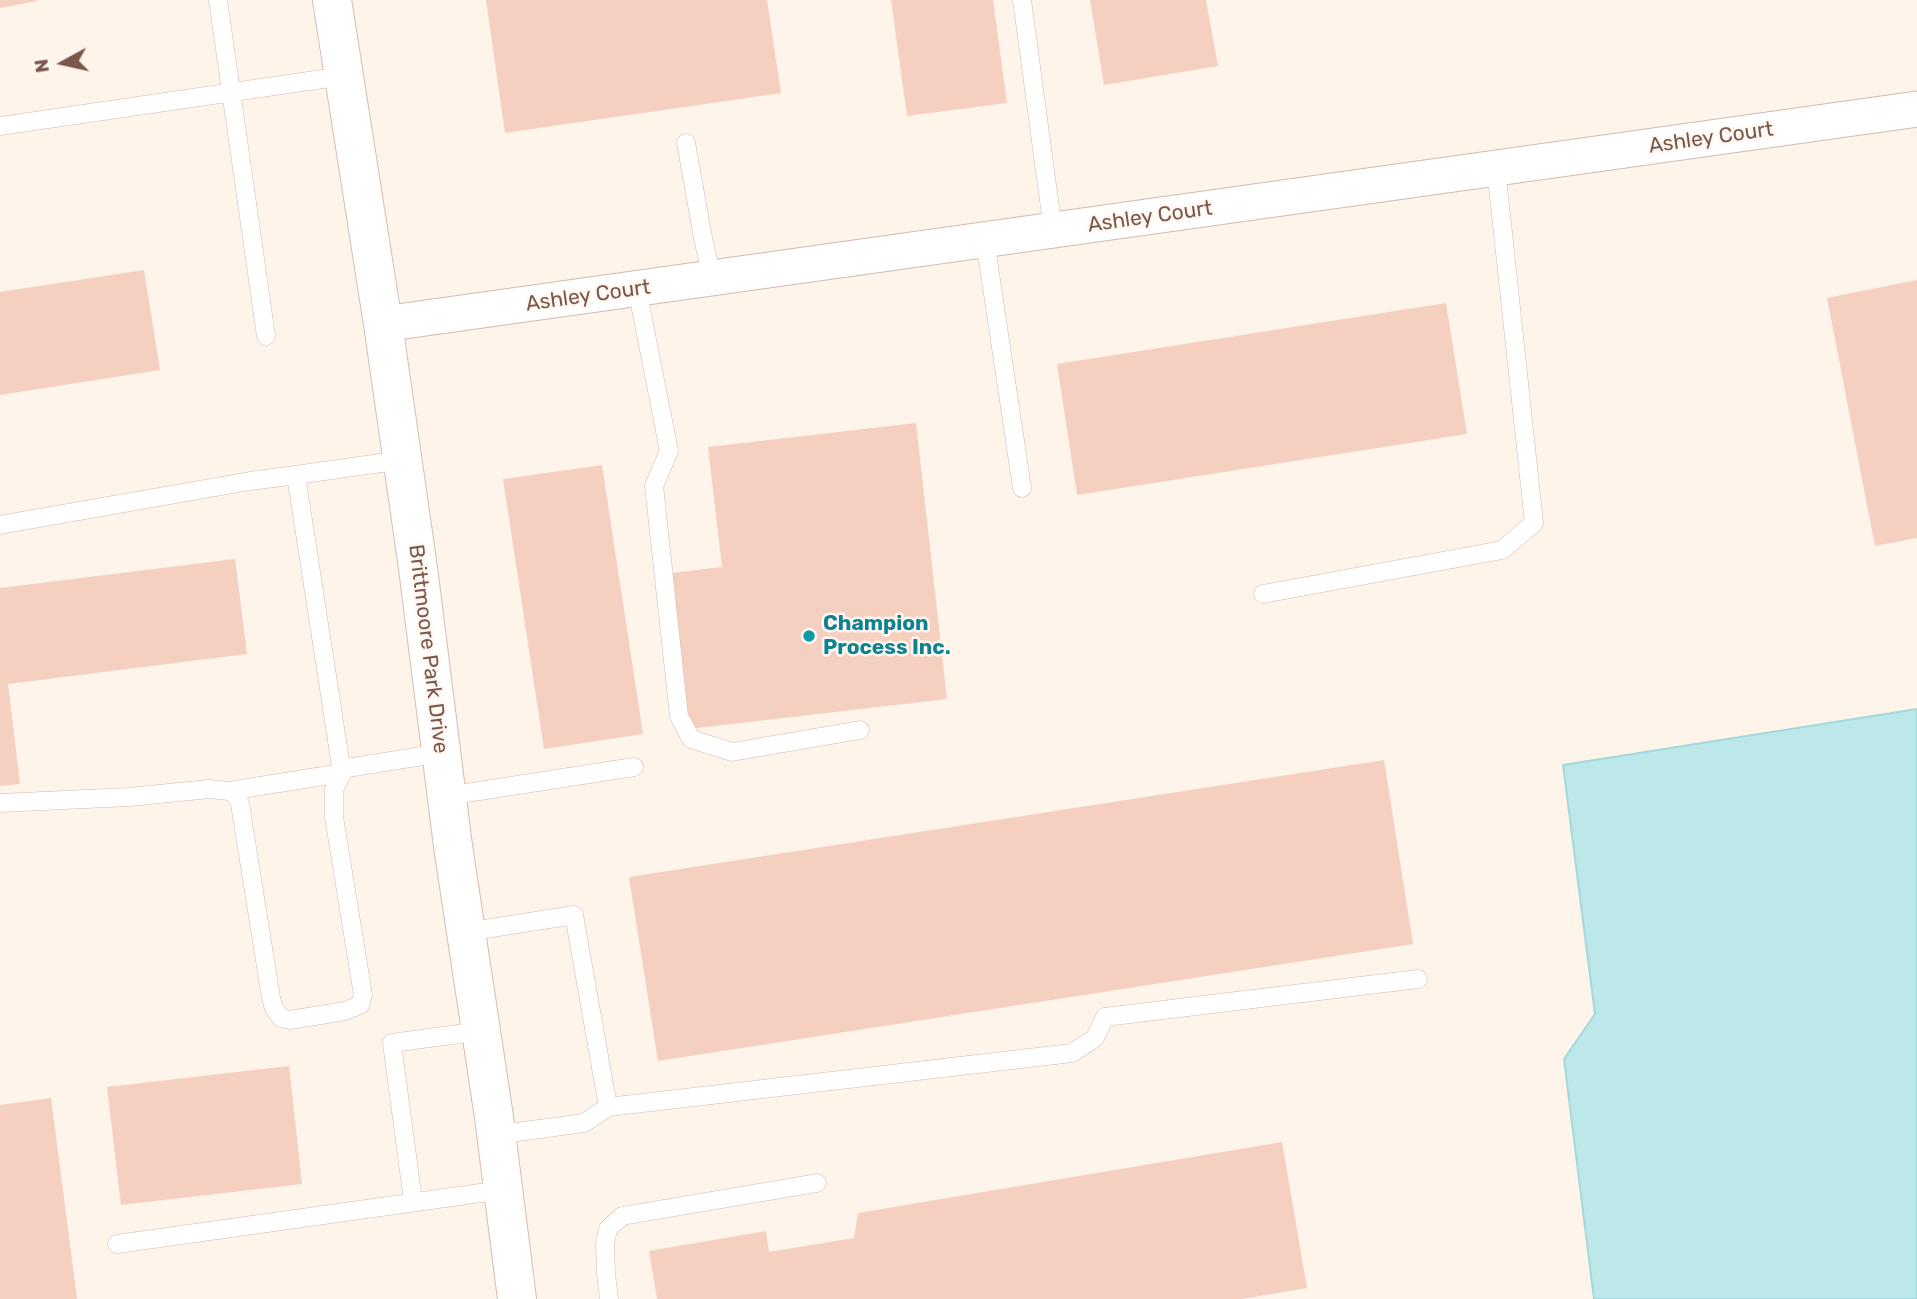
<!DOCTYPE html>
<html>
<head>
<meta charset="utf-8">
<style>
	body { margin:0 }
	#map { position:relative; width:1917px; height:1299px; overflow:hidden; background:#fef4ea; font-family:Rubik,sans-serif }
	canvas { display:block }
	.north { position:absolute; left:28px; top:28px; width:70px; height:70px; -webkit-text-stroke:5px #fff8f2; paint-order:stroke; rotate:262deg; font-size:19px; font-weight:700; line-height:28px; text-align:center; color:#7b574b }
	.north::after { content:''; display:block; margin:auto; width:24px; height:32px; background:#7b574b; clip-path:polygon(50% 0,100% 100%,50% 72%,0 100%) }
</style>
</head>
<body>
<div id="map">
<canvas width="1917" height="1299"></canvas>
<div class="north">N</div>
</div>
<script>
const context = document.querySelector('canvas').getContext('2d');
context.lineJoin = 'round';
function fill(path, color) {
  context.fillStyle = color;
  context.fill(path, 'evenodd');
}
function shape(rows) {
  const path = new Path2D();
  for (const r of rows) {
    path.moveTo(r[0], r[1]);
    for (let i = 2; i < r.length; i += 2) path.lineTo(r[i], r[i + 1]);
  }
  return path;
}
function stroke(path, color, width, dash) {
  context.strokeStyle = color;
  context.lineWidth = width;
  context.lineCap = dash ? 'butt' : 'round';
  context.setLineDash(dash || []);
  context.stroke(path);
}
function drawText(font, color, halo, rows, align = 'center') {
  context.font = font + ' Rubik,sans-serif';
  context.lineWidth = 5;
  context.setLineDash([]);
  context.textBaseline = 'middle';
  context.strokeStyle = halo;
  context.fillStyle = color;
  for (const [text, x, y, turn = 0] of rows) {
    context.save();
    context.translate(x, y);
    context.rotate((+turn || 0) * Math.PI / 180);
    context.textAlign = isNaN(turn) ? turn : align;
    if (halo) context.strokeText(text, 0, 0);
    context.fillText(text, 0, 0);
    context.restore();
  }
}
const water = shape([
	[1917,709,1917,1299,1594,1299,1564,1059,1595,1014,1563,765,1917,709]
]);
const building = shape([
	[0,0,37,0,37,1,0,8],
	[486,0,767,0,781,93,505,133],
	[891,0,993,0,1007,103,907,116],
	[1090,0,1206,0,1218,66,1104,85],
	[144,270,160,370,0,395,0,292],
	[1917,280,1917,538,1875,546,1827,298],
	[1446,303,1467,434,1077,495,1057,364],
	[916,423,947,699,689,729,671,573,722,567,708,447],
	[602,465,643,734,544,749,503,479],
	[235,559,247,654,8,684,20,784,0,786,0,588],
	[1384,760,1413,944,658,1061,629,877],
	[289,1066,302,1184,121,1205,107,1087],
	[51,1098,77,1299,0,1299,0,1105],
	[1282,1142,1307,1288,1242,1299,657,1299,649,1251,766,1231,769,1252,854,1238,858,1213]
]);
const lane = shape([
	[218,0,266,336],
	[1022,0,1053,230],
	[0,126,343,76],
	[686,143,703,238,712,278],
	[985,240,1022,488],
	[637,289,669,451,654,486,679,716,691,739,732,752,860,730],
	[0,525,250,481,296,475],
	[1263,594,1502,550,1534,523,1496,168],
	[229,791,342,773,296,475,402,460],
	[447,796,634,767],
	[0,803,129,797,209,789,229,791,236,795,240,804,271,998,274,1008,281,1018,290,1020,345,1011,360,1005,363,995,334,817,334,790,342,773,347,768,441,753],
	[466,932,574,915,608,1107,584,1123,495,1135],
	[608,1107,1072,1053,1095,1038,1105,1017,1418,979],
	[413,1201,392,1043,481,1031],
	[117,1244,502,1190],
	[609,1299,606,1274,605,1244,608,1229,622,1216,817,1183]
]);
const street = shape([
	[383,324,1917,109]
]);
const secondary = shape([
	[332,0,383,324,418,568,453,846,494,1117,517,1299]
]);
const markers = [
	[809,636,7,"#0f9aa8"]
];
const streetNames = [
	["Ashley Court",1711,138,-8],
	["Ashley Court",1150,217,-8],
	["Ashley Court",588,296,-8],
	["Brittmoore Park Drive",428,649,83]
];
const cultureNames = [
	["Champion",823,624],
	["Process Inc.",823,648]
];
fill(water, '#bce8e9');
stroke(water, '#a2d9dc', 2);
fill(building, '#f5d0c0');
stroke(lane, '#d2baae', 19);
stroke(street, '#d2baae', 37);
stroke(secondary, '#d7bcad', 40);
stroke(lane, '#fff', 18);
stroke(street, '#fff', 35);
stroke(secondary, '#fff', 38);
for (const [x, y, r, color] of markers) {
  const dot = new Path2D();
  dot.arc(x, y, r, 0, 2 * Math.PI);
  context.fillStyle = color;
  context.fill(dot);
  stroke(dot, '#fff8f2', 2.5);
}
drawText('21px', '#7b574b', '#fff8f2', streetNames);
drawText('bold 21px', '#0d838f', '#fff8f2', cultureNames, 'left');
</script>
</body>
</html>
